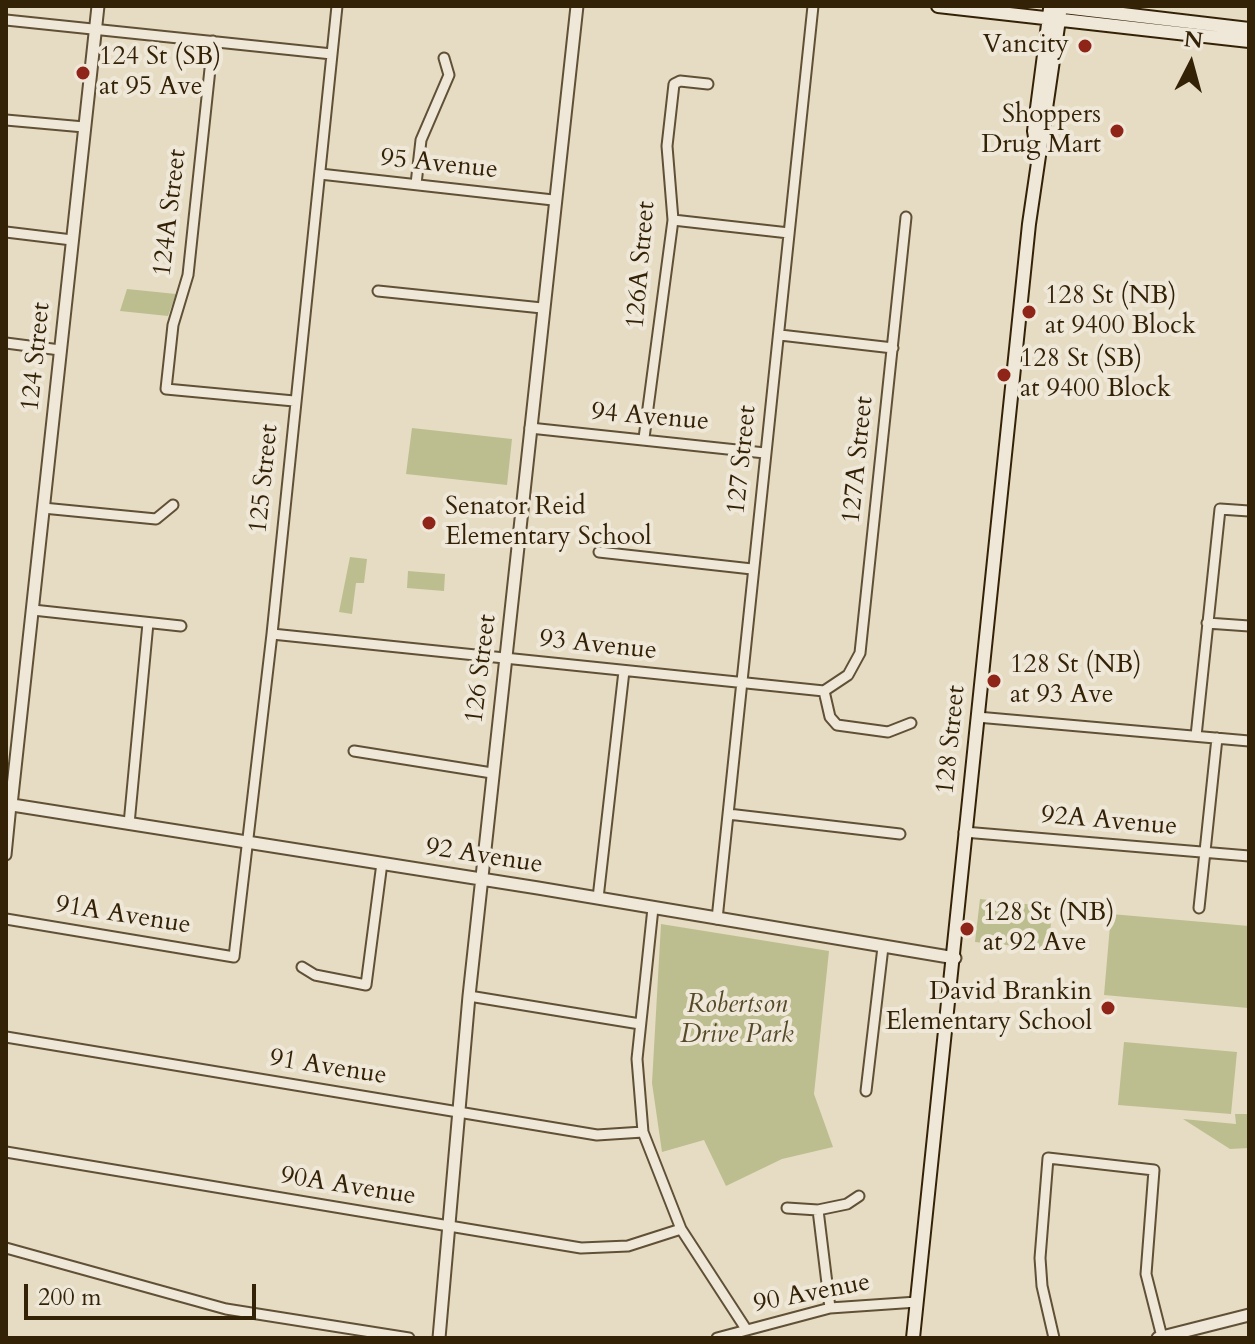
<!DOCTYPE html>
<html>
<head>
<meta charset="utf-8">
<style>
	body { margin:0 }
	#map { position:relative; width:1255px; height:1344px; overflow:hidden; background:#e6dcc3; font-family:Cardo,serif }
	canvas { display:block }
	.frame { position:absolute; inset:0; border:8px solid #342207; pointer-events:none }
	.north { position:absolute; left:1151px; top:24px; width:80px; height:80px; -webkit-text-stroke:6px #efe8d8; paint-order:stroke; rotate:6deg; font-size:22px; font-weight:700; line-height:32px; text-align:center; color:#342207 }
	.north::after { content:''; display:block; margin:auto; width:28px; height:36px; background:#342207; clip-path:polygon(50% 0,100% 100%,50% 72%,0 100%) }
	.scale { position:absolute; left:24px; top:1284px; width:232px; height:36px; box-sizing:border-box; border:4px solid #342207; border-top:0; padding-left:10px; font-size:24px; line-height:28px; white-space:nowrap; color:#342207; -webkit-text-stroke:6px #efe8d8; paint-order:stroke }
</style>
</head>
<body>
<div id="map">
<canvas width="1255" height="1344"></canvas>
<div class="frame"></div>
<div class="north">N</div>
<div class="scale">200 m</div>
</div>
<script>
const context = document.querySelector('canvas').getContext('2d');
context.lineJoin = 'round';
function fill(path, color) {
  context.fillStyle = color;
  context.fill(path, 'evenodd');
}
function shape(rows) {
  const path = new Path2D();
  for (const r of rows) {
    path.moveTo(r[0], r[1]);
    for (let i = 2; i < r.length; i += 2) path.lineTo(r[i], r[i + 1]);
  }
  return path;
}
function stroke(path, color, width, dash) {
  context.strokeStyle = color;
  context.lineWidth = width;
  context.lineCap = dash ? 'butt' : 'round';
  context.setLineDash(dash || []);
  context.stroke(path);
}
function drawText(font, color, halo, rows, align = 'center') {
  context.font = font + ' Cardo,serif';
  context.lineWidth = 8;
  context.setLineDash([]);
  context.textBaseline = 'middle';
  context.strokeStyle = halo;
  context.fillStyle = color;
  for (const [text, x, y, turn = 0] of rows) {
    context.save();
    context.translate(x, y);
    context.rotate((+turn || 0) * Math.PI / 180);
    context.textAlign = isNaN(turn) ? turn : align;
    if (halo) context.strokeText(text, 0, 0);
    context.fillText(text, 0, 0);
    context.restore();
  }
}
const green = shape([
	[127,289,176,294,168,316,120,311],
	[412,428,512,439,507,485,406,474],
	[350,557,367,559,364,583,356,583,352,614,339,612],
	[408,571,445,574,444,591,407,588],
	[980,899,1053,907,1048,949,975,942],
	[1111,914,1249,926,1248,1008,1104,995],
	[661,924,829,951,814,1094,833,1147,782,1159,726,1186,704,1140,662,1152,652,1083],
	[1124,1042,1237,1052,1231,1114,1118,1105],
	[1249,1104,1249,1148,1230,1149,1183,1119,1236,1124,1235,1114,1248,1114]
]);
const minor = shape([
	[6,20,332,54],
	[213,41,188,275,173,325,166,389,294,401],
	[6,120,84,127],
	[320,174,553,200],
	[416,184,421,140,449,75,444,58],
	[673,220,789,233],
	[6,232,72,240],
	[378,291,542,308],
	[780,335,893,348],
	[6,343,60,350],
	[530,428,765,453],
	[644,438,673,220,667,146,674,84,680,81,708,84],
	[43,508,156,519,173,505],
	[599,552,752,569],
	[33,610,181,626],
	[1207,623,1249,626],
	[272,634,824,691],
	[824,691,848,675,860,653,906,217],
	[824,691,830,717,837,725,888,732,911,723],
	[977,717,1249,741],
	[1196,736,1220,509,1249,511],
	[354,751,492,773],
	[728,814,900,834],
	[129,824,148,623],
	[964,832,1249,856],
	[6,855,11,805],
	[598,898,624,671],
	[653,908,637,1059,643,1132,681,1229,746,1329],
	[1199,908,1217,738],
	[6,919,234,957,272,634,337,6],
	[717,919,813,6],
	[302,967,315,975,366,985,382,863],
	[469,996,640,1024],
	[6,1037,597,1135,643,1132],
	[866,1091,883,947],
	[6,1152,581,1248,628,1246,681,1229],
	[787,1208,818,1210,847,1204,859,1196],
	[818,1210,830,1308],
	[6,1248,226,1309,409,1338],
	[717,1338,830,1308,917,1302],
	[1054,1338,1042,1286,1040,1258,1048,1158,1154,1170,1146,1274,1162,1337]
]);
const tertiary = shape([
	[6,804,538,888,955,958],
	[11,805,98,6],
	[439,1338,469,996,577,6],
	[1158,1338,1249,1315]
]);
const secondary = shape([
	[938,6,1249,41],
	[1055,6,1249,29],
	[1037,148,1034,131,1050,9],
	[913,1338,1029,224,1061,6]
]);
const markers = [
	[1085,46,8,"#8f2418"],
	[83,73,8,"#8f2418"],
	[1117,131,8,"#8f2418"],
	[1029,312,8,"#8f2418"],
	[1004,375,8,"#8f2418"],
	[429,523,8,"#8f2418"],
	[994,681,8,"#8f2418"],
	[967,929,8,"#8f2418"],
	[1108,1008,8,"#8f2418"]
];
const poiNames = [
	["Vancity",1069,46,"right"],
	["124 St (SB)",99,58],
	["at 95 Ave",99,88],
	["Shoppers",1101,116,"right"],
	["Drug Mart",1101,146,"right"],
	["128 St (NB)",1045,297],
	["at 9400 Block",1045,327],
	["128 St (SB)",1020,360],
	["at 9400 Block",1020,390],
	["Senator Reid",445,508],
	["Elementary School",445,538],
	["128 St (NB)",1010,666],
	["at 93 Ave",1010,696],
	["128 St (NB)",983,914],
	["at 92 Ave",983,944],
	["David Brankin",1092,993,"right"],
	["Elementary School",1092,1023,"right"]
];
const streetNames = [
	["95 Avenue",439,165,6],
	["124A Street",171,213,-83],
	["126A Street",642,265,-85],
	["124 Street",37,357,-84],
	["94 Avenue",650,418,5],
	["127 Street",743,460,-84],
	["127A Street",859,460,-84],
	["125 Street",265,479,-84],
	["93 Avenue",598,646,6],
	["126 Street",482,669,-83],
	["128 Street",952,740,-84],
	["92A Avenue",1109,822,5],
	["92 Avenue",484,857,9],
	["91A Avenue",123,916,9],
	["91 Avenue",328,1068,9],
	["90A Avenue",348,1187,9],
	["90 Avenue",812,1294,-11]
];
const parkNames = [
	["Robertson",737,1006],
	["Drive Park",737,1036]
];
fill(green, '#bcbe8f');
stroke(minor, '#605036', 13);
stroke(tertiary, '#605036', 15);
stroke(secondary, '#342207', 16);
stroke(minor, '#efe8d8', 9);
stroke(tertiary, '#efe8d8', 11);
stroke(secondary, '#efe8d8', 12);
for (const [x, y, r, color] of markers) {
  const dot = new Path2D();
  dot.arc(x, y, r, 0, 2 * Math.PI);
  context.fillStyle = color;
  context.fill(dot);
  stroke(dot, '#efe8d8', 3);
}
drawText('26px', '#342207', '#efe8d8', poiNames, 'left');
drawText('26px', '#342207', '#efe8d8', streetNames);
drawText('italic 26px', '#564929', '#efe8d8', parkNames);
</script>
</body>
</html>
